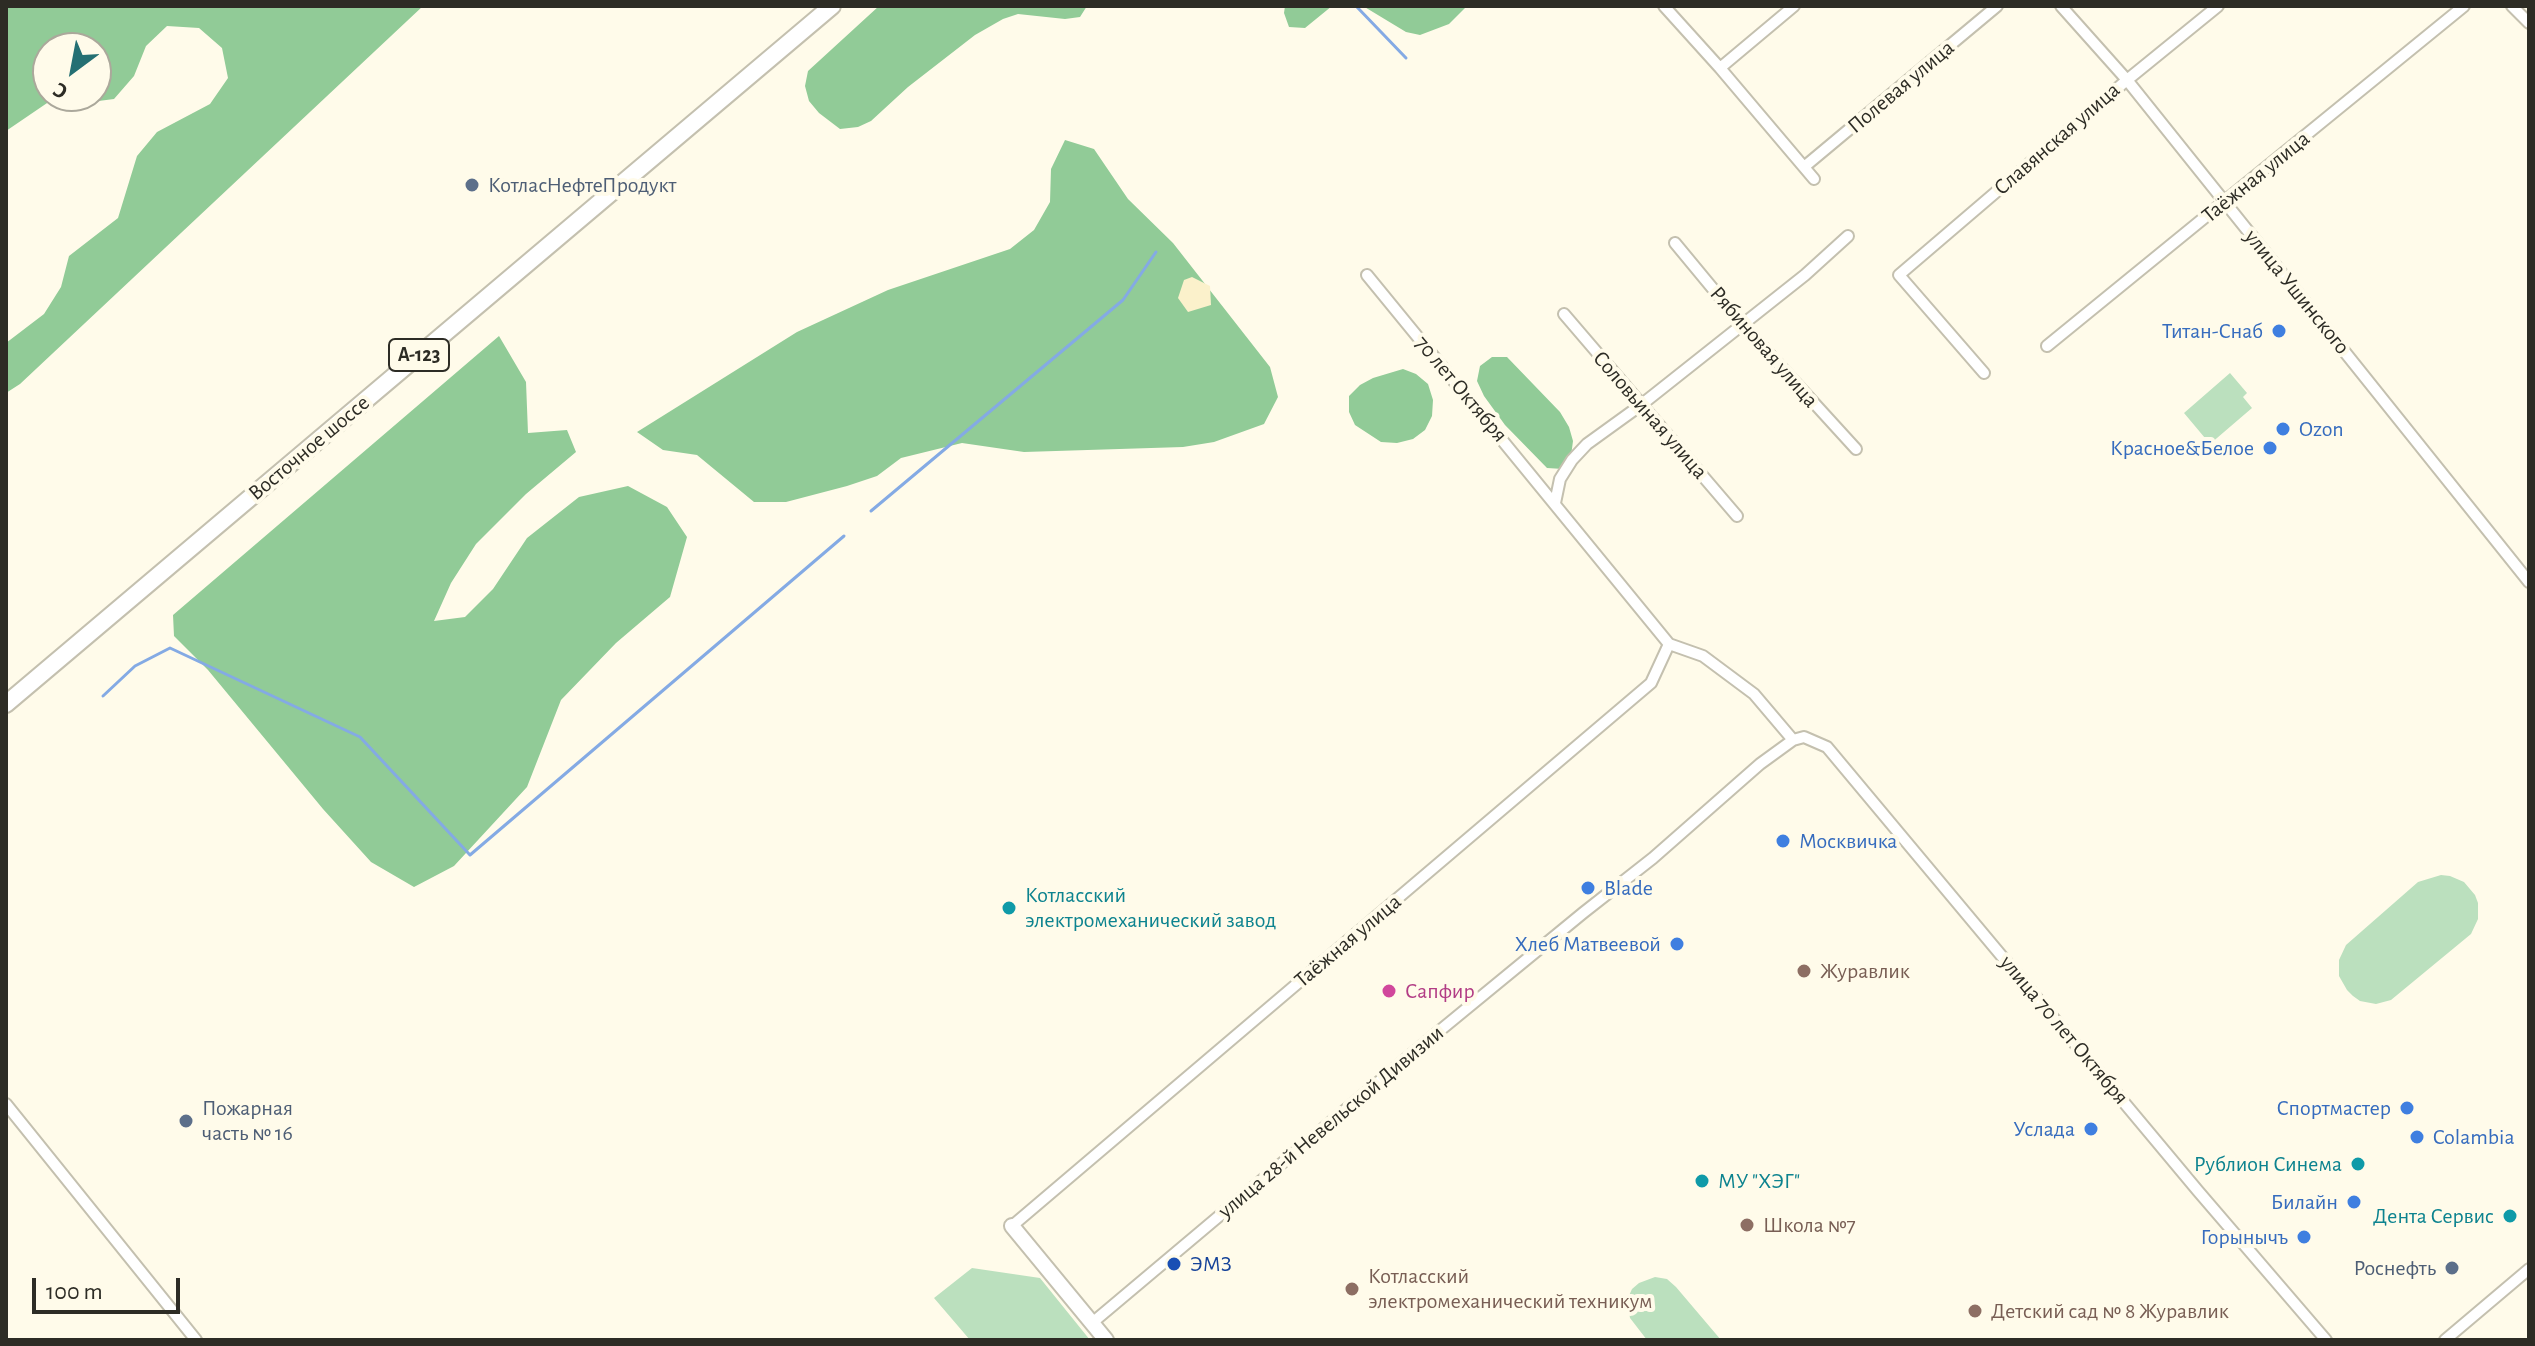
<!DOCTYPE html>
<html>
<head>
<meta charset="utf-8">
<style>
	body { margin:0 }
	#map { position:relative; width:2535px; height:1346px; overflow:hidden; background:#fffbea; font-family:"Alegreya Sans",sans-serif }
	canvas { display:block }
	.frame { position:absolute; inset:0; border:8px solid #2d2c25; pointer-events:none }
	.north { position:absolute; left:32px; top:32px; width:80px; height:80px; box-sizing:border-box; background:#fffbea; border:2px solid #aba89b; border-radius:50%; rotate:212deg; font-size:22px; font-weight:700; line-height:32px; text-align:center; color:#2d2c25 }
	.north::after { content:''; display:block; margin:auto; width:28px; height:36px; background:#257073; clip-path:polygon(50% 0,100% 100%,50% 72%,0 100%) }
	.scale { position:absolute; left:32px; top:1278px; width:148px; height:36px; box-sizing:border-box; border:4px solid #2d2c25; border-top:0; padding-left:10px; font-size:24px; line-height:28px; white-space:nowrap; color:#2d2c25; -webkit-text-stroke:6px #fffbea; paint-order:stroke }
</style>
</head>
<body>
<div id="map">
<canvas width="2535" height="1346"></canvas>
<div class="frame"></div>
<div class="north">С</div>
<div class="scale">100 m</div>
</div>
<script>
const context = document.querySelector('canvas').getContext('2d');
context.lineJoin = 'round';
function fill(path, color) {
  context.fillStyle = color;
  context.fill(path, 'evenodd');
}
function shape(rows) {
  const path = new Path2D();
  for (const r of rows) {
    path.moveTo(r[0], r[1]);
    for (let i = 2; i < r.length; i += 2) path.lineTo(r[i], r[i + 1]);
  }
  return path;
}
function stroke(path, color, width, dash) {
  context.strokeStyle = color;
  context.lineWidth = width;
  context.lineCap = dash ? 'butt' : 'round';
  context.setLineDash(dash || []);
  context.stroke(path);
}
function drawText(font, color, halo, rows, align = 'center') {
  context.font = font + ' "Alegreya Sans",sans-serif';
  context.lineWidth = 8;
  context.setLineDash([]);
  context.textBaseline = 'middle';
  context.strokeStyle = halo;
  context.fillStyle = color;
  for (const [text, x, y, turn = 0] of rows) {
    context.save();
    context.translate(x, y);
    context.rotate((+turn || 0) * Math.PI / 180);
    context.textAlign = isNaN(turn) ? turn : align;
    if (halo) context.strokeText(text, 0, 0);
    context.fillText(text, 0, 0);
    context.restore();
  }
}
const green = shape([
	[2230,373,2247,393,2243,397,2252,408,2210,444,2184,413],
	[2441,875,2450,876,2464,882,2475,895,2478,903,2478,919,2471,934,2391,1000,2376,1004,2360,1001,2353,996,2347,990,2339,976,2339,960,2346,945,2418,882],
	[972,1268,1040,1278,1090,1340,970,1340,934,1298],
	[1655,1277,1667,1279,1676,1287,1721,1340,1647,1340,1630,1318,1627,1300,1632,1289,1639,1283]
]);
const forest = shape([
	[6,6,423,6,20,384,6,393,6,343,44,314,61,287,69,256,118,218,137,156,157,132,210,104,228,78,222,48,199,28,167,26,146,46,134,76,114,99,83,103,53,99,6,131],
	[96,48,96,96,48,96,48,48],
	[879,6,1087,6,1080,17,1065,19,1018,14,1003,19,975,35,908,87,871,121,858,127,840,129,819,113,809,101,805,86,808,71],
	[1285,6,1332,6,1305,28,1289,27,1284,13],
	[1363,6,1467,6,1449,24,1420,35,1406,32],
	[1065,140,1094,149,1128,199,1173,243,1270,367,1278,397,1264,424,1214,442,1183,447,1024,452,962,443,901,458,877,476,847,486,786,502,754,502,697,455,663,450,637,432,797,332,888,290,1010,249,1034,230,1050,202,1051,169],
	[499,336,526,382,528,433,567,430,576,452,526,494,476,544,451,583,434,621,465,617,493,589,527,538,579,497,628,486,667,507,687,537,670,597,616,643,561,700,527,787,454,866,414,887,371,862,323,809,208,670,174,636,173,615],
	[1492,357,1507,357,1560,412,1569,427,1573,441,1571,456,1563,469,1547,468,1505,425,1484,396,1477,381,1480,366],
	[1403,369,1416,374,1428,384,1433,400,1432,416,1425,430,1413,439,1397,443,1381,442,1355,425,1349,412,1349,396,1360,385,1373,378]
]);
const sand = shape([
	[1192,277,1210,286,1211,305,1188,312,1178,298,1184,280]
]);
const stream = shape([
	[1356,6,1406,58],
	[871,511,1123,300,1156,252],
	[103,696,135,666,170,648,360,737,470,855,844,536]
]);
const street = shape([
	[1664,6,1720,68,1814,179],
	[2061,6,2127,80,2529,582],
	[2512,6,2529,23],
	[1720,68,1794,6],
	[1804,167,1997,6],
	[1675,243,1742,324,1856,449],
	[1367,275,1669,644,1703,656,1754,694,1793,740],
	[1564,314,1737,516],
	[2047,346,2464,6],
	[1984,373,1899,275,2127,80,2218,6],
	[1555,503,1560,479,1572,460,1587,444,1641,405,1805,275,1848,236],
	[6,1104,196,1340],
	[1012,1226,1651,683,1669,644],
	[1092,1323,1432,1037,1583,913,1653,858,1760,764,1793,740,1804,737,1827,747,2198,1191,2326,1340],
	[2445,1340,2529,1269]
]);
const secondary = shape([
	[1012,1226,1106,1340]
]);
const primary = shape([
	[6,704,832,6]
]);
const markers = [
	[472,185,8,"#5c6f8a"],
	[2279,331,8,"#3f7fe0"],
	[2283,429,8,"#3f7fe0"],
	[2270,448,8,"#3f7fe0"],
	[1783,841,8,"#3f7fe0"],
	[1588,888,8,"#3f7fe0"],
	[1009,908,8,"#0f9aa8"],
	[1677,944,8,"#3f7fe0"],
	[1804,971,8,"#8d6e63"],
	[1389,991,8,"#d1479c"],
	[2407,1108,8,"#3f7fe0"],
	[186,1121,8,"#5c6f8a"],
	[2091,1129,8,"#3f7fe0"],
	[2417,1137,8,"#3f7fe0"],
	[2358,1164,8,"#0f9aa8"],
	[1702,1181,8,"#0f9aa8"],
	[2354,1202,8,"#3f7fe0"],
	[2510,1216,8,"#0f9aa8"],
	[1747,1225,8,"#8d6e63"],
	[2304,1237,8,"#3f7fe0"],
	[1174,1264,8,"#1a4fb4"],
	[2452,1268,8,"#5c6f8a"],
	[1352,1289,8,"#8d6e63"],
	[1975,1311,8,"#8d6e63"]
];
const shields = [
	[419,355,60]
];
const shieldNames = [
	["А-123",419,355]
];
const streetNames = [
	["Полевая улица",1901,87,-40],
	["Славянская улица",2057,139,-41],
	["Таёжная улица",2256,177,-39],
	["улица Ушинского",2297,292,51],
	["Рябиновая улица",1764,347,49],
	["70 лет Октября",1461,389,50],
	["Соловьиная улица",1650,415,49],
	["Восточное шоссе",309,448,-40],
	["Таёжная улица",1348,941,-40],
	["улица 70 лет Октября",2064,1030,50],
	["улица 28-й Невельской Дивизии",1331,1122,-40]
];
const serviceNames = [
	["КотласНефтеПродукт",488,185],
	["Пожарная",202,1108],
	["часть № 16",202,1133],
	["Роснефть",2436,1268,"right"]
];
const shopNames = [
	["Титан-Снаб",2263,331],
	["Ozon",2299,429,"left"],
	["Красное&Белое",2254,448],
	["Москвичка",1799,841,"left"],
	["Blade",1604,888,"left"],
	["Хлеб Матвеевой",1661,944],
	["Спортмастер",2391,1108],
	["Услада",2075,1129],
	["Colambia",2433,1137,"left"],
	["Билайн",2338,1202],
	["Горынычъ",2288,1237]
];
const cultureNames = [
	["Котласский",1025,895],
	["электромеханический завод",1025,920],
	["Рублион Синема",2342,1164,"right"],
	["МУ \"ХЭГ\"",1718,1181],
	["Дента Сервис",2494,1216,"right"]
];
const educationNames = [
	["Журавлик",1820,971],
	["Школа №7",1763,1225],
	["Котласский",1368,1276],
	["электромеханический техникум",1368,1301],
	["Детский сад № 8 Журавлик",1991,1311]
];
const hotelNames = [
	["Сапфир",1405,991]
];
const transitNames = [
	["ЭМЗ",1190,1264]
];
fill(green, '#bbe0be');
fill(forest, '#91cb97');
fill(sand, '#fbf1cb');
stroke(stream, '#84aae4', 3);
stroke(street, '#c4c0af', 14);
stroke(secondary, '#c4c0af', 18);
stroke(primary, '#c4c0af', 20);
stroke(street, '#fff', 10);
stroke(secondary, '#fff', 14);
stroke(primary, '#fff', 16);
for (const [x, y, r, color] of markers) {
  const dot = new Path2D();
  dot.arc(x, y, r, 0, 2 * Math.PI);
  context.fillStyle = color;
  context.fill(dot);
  stroke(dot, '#fffbea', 3);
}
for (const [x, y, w] of shields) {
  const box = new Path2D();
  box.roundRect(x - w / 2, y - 16, w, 32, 6);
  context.fillStyle = '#fffbea';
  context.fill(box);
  stroke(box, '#2d2c25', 2);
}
drawText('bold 20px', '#2d2c25', null, shieldNames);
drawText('22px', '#2d2c25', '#fffbea', streetNames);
drawText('22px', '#4e5e75', '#fffbea', serviceNames, 'left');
drawText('22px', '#366cbe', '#fffbea', shopNames, 'right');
drawText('22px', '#0d838f', '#fffbea', cultureNames, 'left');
drawText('22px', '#785e54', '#fffbea', educationNames, 'left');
drawText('22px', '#b23c85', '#fffbea', hotelNames, 'left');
drawText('22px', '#164399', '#fffbea', transitNames, 'left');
</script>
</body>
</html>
